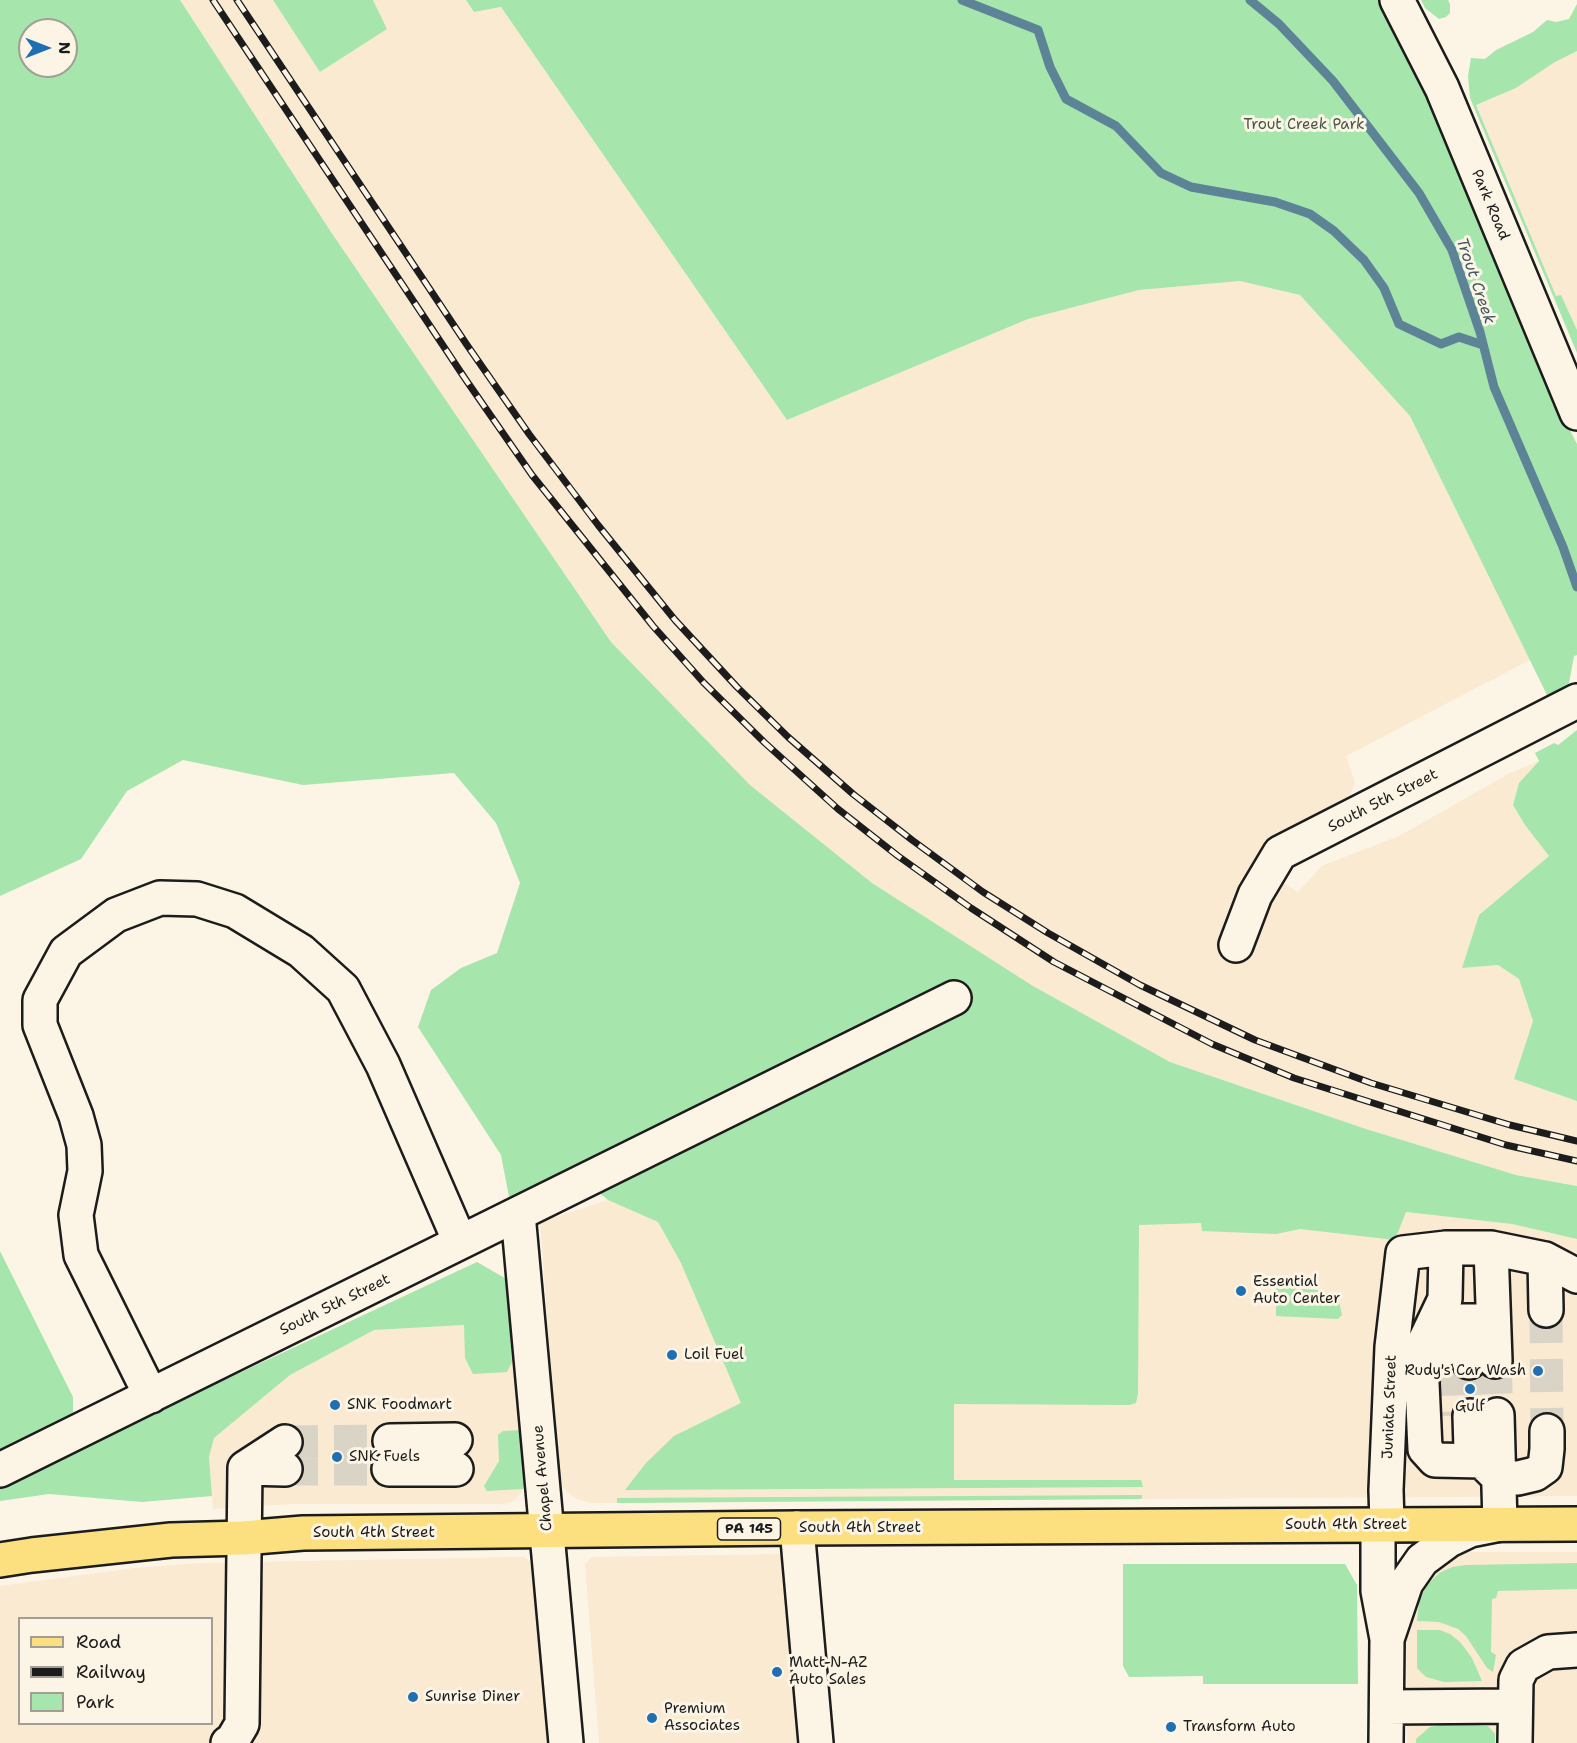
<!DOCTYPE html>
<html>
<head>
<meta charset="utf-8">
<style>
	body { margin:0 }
	#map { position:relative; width:1577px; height:1743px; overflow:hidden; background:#fcf5e5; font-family:"Shantell Sans",sans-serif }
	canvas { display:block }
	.legend { position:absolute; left:18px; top:1617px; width:195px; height:108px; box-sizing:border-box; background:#fcf5e5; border:2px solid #a29e95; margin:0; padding:8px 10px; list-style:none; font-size:18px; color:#1c1c1c }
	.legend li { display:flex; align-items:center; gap:12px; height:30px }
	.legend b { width:30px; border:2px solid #a29e95 }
	.north { position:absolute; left:18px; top:18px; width:60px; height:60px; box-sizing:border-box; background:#fcf5e5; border:2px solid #a29e95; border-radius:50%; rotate:90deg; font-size:16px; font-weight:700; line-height:24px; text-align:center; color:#1c1c1c }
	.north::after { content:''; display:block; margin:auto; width:21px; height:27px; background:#1f6fb2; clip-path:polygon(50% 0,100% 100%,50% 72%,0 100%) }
</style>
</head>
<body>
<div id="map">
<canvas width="1577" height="1743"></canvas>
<ul class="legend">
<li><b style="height:8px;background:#fce080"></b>Road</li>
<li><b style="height:8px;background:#1c1c1c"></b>Railway</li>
<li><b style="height:16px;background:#a6e5ac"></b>Park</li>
</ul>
<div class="north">N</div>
</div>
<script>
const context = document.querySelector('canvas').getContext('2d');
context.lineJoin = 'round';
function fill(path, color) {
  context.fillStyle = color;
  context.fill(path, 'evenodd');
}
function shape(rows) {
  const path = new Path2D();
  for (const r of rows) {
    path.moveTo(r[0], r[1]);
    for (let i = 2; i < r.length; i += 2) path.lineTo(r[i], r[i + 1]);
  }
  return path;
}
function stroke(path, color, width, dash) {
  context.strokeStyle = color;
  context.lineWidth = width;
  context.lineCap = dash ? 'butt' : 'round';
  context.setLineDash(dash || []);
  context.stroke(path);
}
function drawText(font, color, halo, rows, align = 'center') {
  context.font = font + ' "Shantell Sans",sans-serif';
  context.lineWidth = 6;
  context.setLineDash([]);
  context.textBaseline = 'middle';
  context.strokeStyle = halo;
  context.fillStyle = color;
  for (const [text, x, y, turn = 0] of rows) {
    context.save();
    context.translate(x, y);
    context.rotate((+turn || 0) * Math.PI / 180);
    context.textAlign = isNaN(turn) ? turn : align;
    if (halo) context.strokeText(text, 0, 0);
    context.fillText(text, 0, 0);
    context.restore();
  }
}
const built = shape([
	[180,0,273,0,321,71,387,29,373,0,466,0,474,12,501,7,787,420,1028,319,1139,290,1240,281,1300,295,1410,416,1530,660,1346,756,1355,782,1350,796,1324,809,1256,866,1298,892,1322,866,1399,836,1510,773,1539,761,1519,783,1513,805,1525,825,1549,856,1479,915,1462,968,1498,965,1519,979,1533,1021,1514,1079,1577,1101,1577,1186,1516,1175,1366,1129,1170,1062,1033,986,872,883,750,785,611,642,331,232],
	[1577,51,1577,330,1561,295,1556,297,1476,105,1516,88,1555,62],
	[889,1182,1406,1212,1512,1224,1577,1239,1577,1496,590,1503,577,1499,567,1492,563,1487,559,1471,540,1222,608,1200,658,1222,681,1263],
	[464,1325,493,1330,515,1336,525,1483,522,1492,513,1501,504,1504,293,1504,213,1509,209,1457,214,1438,290,1375,374,1330],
	[1472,1552,1577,1552,1577,1743,1407,1743,1406,1613,1415,1584,1452,1554],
	[787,1554,806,1743,599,1743,585,1564,592,1557],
	[515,1557,524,1557,530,1562,534,1572,548,1743,0,1743,0,1586,135,1568,200,1563],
	[20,1618,212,1618,212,1724,20,1724]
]);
const green = shape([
	[0,0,180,0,331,232,611,642,750,785,872,883,1033,986,1170,1062,1366,1129,1516,1175,1577,1186,1577,1239,1512,1224,1406,1212,1395,1240,1300,1229,1276,1234,1202,1231,1201,1223,1139,1225,1138,1393,1136,1403,1129,1405,954,1404,954,1480,1141,1480,1143,1487,625,1490,646,1463,674,1436,741,1403,681,1263,658,1222,608,1200,573,1171,510,1202,501,1155,418,1027,431,990,461,968,497,953,520,883,496,823,454,773,303,785,183,760,127,791,81,859,0,896],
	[30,30,66,30,66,66,30,66],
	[273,0,373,0,387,29,320,72],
	[466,0,1383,0,1406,40,1561,413,1577,444,1577,655,1574,656,1569,683,1548,697,1410,416,1300,295,1240,281,1139,290,1028,319,787,420,501,7,474,12],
	[1421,0,1448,0,1450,4,1450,13,1446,17,1439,19,1425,8],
	[1577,4,1577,51,1555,62,1516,88,1476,105,1556,296,1561,295,1577,330,1577,353,1470,98,1468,76,1471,58,1485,59,1496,50,1533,32,1547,20,1556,22,1569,19],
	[1577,730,1577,1101,1514,1079,1533,1021,1519,979,1498,965,1462,968,1479,915,1549,856,1525,825,1513,805,1519,783,1539,761,1535,753,1554,743,1558,745],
	[0,1251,73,1397,73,1415,40,1437,0,1457],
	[477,1262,510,1281,515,1336,510,1335,512,1362,507,1372,473,1374,465,1358,464,1325,374,1330,290,1375,214,1438,209,1457,212,1496,142,1502,49,1494,0,1501,0,1481,175,1403],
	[1276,1287,1317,1290,1332,1294,1339,1301,1342,1315,1338,1319,1276,1316],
	[522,1430,525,1483,523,1489,487,1491,484,1486,499,1461,498,1435,503,1431],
	[1142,1495,1142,1498,1140,1499,617,1503,617,1498],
	[1577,1563,1577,1589,1498,1591,1496,1598,1492,1599,1491,1652,1496,1655,1493,1672,1487,1668,1466,1636,1458,1629,1439,1622,1417,1621,1419,1602,1426,1586,1439,1573,1452,1567,1466,1565],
	[1123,1564,1345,1564,1357,1585,1358,1684,1203,1684,1203,1676,1129,1677,1123,1666],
	[1417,1630,1440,1630,1450,1634,1460,1642,1472,1658,1482,1681,1444,1682,1426,1677,1417,1668],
	[1450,1723,1488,1726,1495,1734,1495,1743,1416,1743,1416,1739,1430,1727]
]);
const stream = shape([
	[962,0,1038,30,1050,67,1066,99,1116,126,1161,173,1191,187,1275,202,1310,214,1334,231,1364,260,1384,288,1399,324,1441,344,1459,337,1483,345],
	[1250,0,1279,24,1333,81,1419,193,1452,250,1480,332,1494,387,1563,547,1577,587]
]);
const minorTunnel = shape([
	[1546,1310,1547,1431],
	[1495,1361,1497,1415],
	[1469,1362,1470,1416],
	[1442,1363,1444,1416],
	[285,1442,390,1441],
	[285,1469,389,1469]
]);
const minor = shape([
	[1397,0,1442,88,1577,413],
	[1236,945,1255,895,1280,853,1577,701],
	[518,1214,566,1743],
	[1446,1248,1445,1299,1424,1343,1422,1383,1425,1449,1435,1460,1482,1461,1499,1478,1518,1478,1535,1474,1545,1467,1547,1449,1547,1431],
	[1491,1248,1495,1361],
	[1545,1259,1546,1310],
	[1469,1321,1469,1362],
	[1443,1350,1443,1321,1493,1321],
	[151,1396,81,1255,76,1215,85,1171,84,1145,76,1116,40,1025,40,1000,66,952,116,915,160,898,197,899,235,911,301,951,343,989,383,1065,460,1242],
	[1470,1416,1471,1449],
	[390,1441,455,1440],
	[245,1468,285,1442],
	[389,1469,456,1469],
	[0,1470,954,998],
	[1378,1524,1378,1591,1387,1639,1386,1743],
	[1387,1524,1386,1490,1392,1347,1403,1253,1446,1248,1491,1248,1545,1259,1577,1276],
	[797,1528,816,1743],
	[1387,1639,1406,1583,1422,1560,1449,1540,1470,1530,1500,1524,1497,1415],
	[1387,1707,1515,1706],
	[228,1743,232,1741,242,1724,245,1468,285,1469],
	[1515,1743,1516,1680,1523,1666,1548,1652,1577,1650]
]);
const major = shape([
	[0,1560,32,1555,171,1540,243,1538,303,1533,797,1528,1577,1524]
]);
const rail = shape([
	[213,0,466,380,532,475,653,626,704,683,765,743,838,809,898,856,971,908,1054,962,1212,1044,1294,1078,1506,1145,1577,1161],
	[237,0,467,345,529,434,598,525,675,620,737,687,788,737,853,794,912,840,983,892,1048,933,1140,985,1255,1040,1371,1083,1510,1125,1577,1141]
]);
const markers = [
	[1241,1291,6,"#1f6fb2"],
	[672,1355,6,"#1f6fb2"],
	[1538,1371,6,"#1f6fb2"],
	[1470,1389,6,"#1f6fb2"],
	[335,1405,6,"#1f6fb2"],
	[337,1457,6,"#1f6fb2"],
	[777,1672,6,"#1f6fb2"],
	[413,1697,6,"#1f6fb2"],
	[652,1718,6,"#1f6fb2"],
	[1171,1727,6,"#1f6fb2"]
];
const shields = [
	[749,1529,63]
];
const shieldNames = [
	["PA 145",749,1529]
];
const parkNames = [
	["Trout Creek Park",1304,125]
];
const streetNames = [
	["Park Road",1490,205,67],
	["South 5th Street",1383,801,-27],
	["South 5th Street",335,1305,-26],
	["Juniata Street",1390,1407,-88],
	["Chapel Avenue",543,1478,-95],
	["South 4th Street",1346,1525],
	["South 4th Street",860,1528],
	["South 4th Street",374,1533]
];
const poiNames = [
	["Essential",1253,1282],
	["Auto Center",1253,1299],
	["Loil Fuel",684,1355],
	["Rudy's Car Wash",1526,1371,"right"],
	["SNK Foodmart",347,1405],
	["Gulf",1470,1407,"center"],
	["SNK Fuels",349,1457],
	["Matt-N-AZ",789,1663],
	["Auto Sales",789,1680],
	["Sunrise Diner",425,1697],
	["Premium",664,1709],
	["Associates",664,1726],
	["Transform Auto",1183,1727]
];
const waterNames = [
	["Trout Creek",1475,281,71]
];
fill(built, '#f9ead1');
fill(green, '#a6e5ac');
stroke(stream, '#5c8496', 9);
stroke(minorTunnel, '#dad4c7', 33, [33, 16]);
stroke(minor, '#1c1c1c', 38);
stroke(major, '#1c1c1c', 38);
stroke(minor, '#fcf5e5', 33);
stroke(major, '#fce080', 33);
stroke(rail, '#1c1c1c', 7);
stroke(rail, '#fcf5e5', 4.5, [14]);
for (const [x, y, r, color] of markers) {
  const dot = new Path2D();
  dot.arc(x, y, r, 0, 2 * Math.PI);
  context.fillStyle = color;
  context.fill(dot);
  stroke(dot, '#fcf5e5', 2);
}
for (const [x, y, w] of shields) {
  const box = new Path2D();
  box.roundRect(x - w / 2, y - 11, w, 22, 4.5);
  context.fillStyle = '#fcf5e5';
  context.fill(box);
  stroke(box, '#1c1c1c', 1.5);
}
drawText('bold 14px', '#1c1c1c', null, shieldNames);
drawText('15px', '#455847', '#fcf5e5', parkNames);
drawText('15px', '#1c1c1c', '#fcf5e5', streetNames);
drawText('15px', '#1c1c1c', '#fcf5e5', poiNames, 'left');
drawText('italic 16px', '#415963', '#fcf5e5', waterNames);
</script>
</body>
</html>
